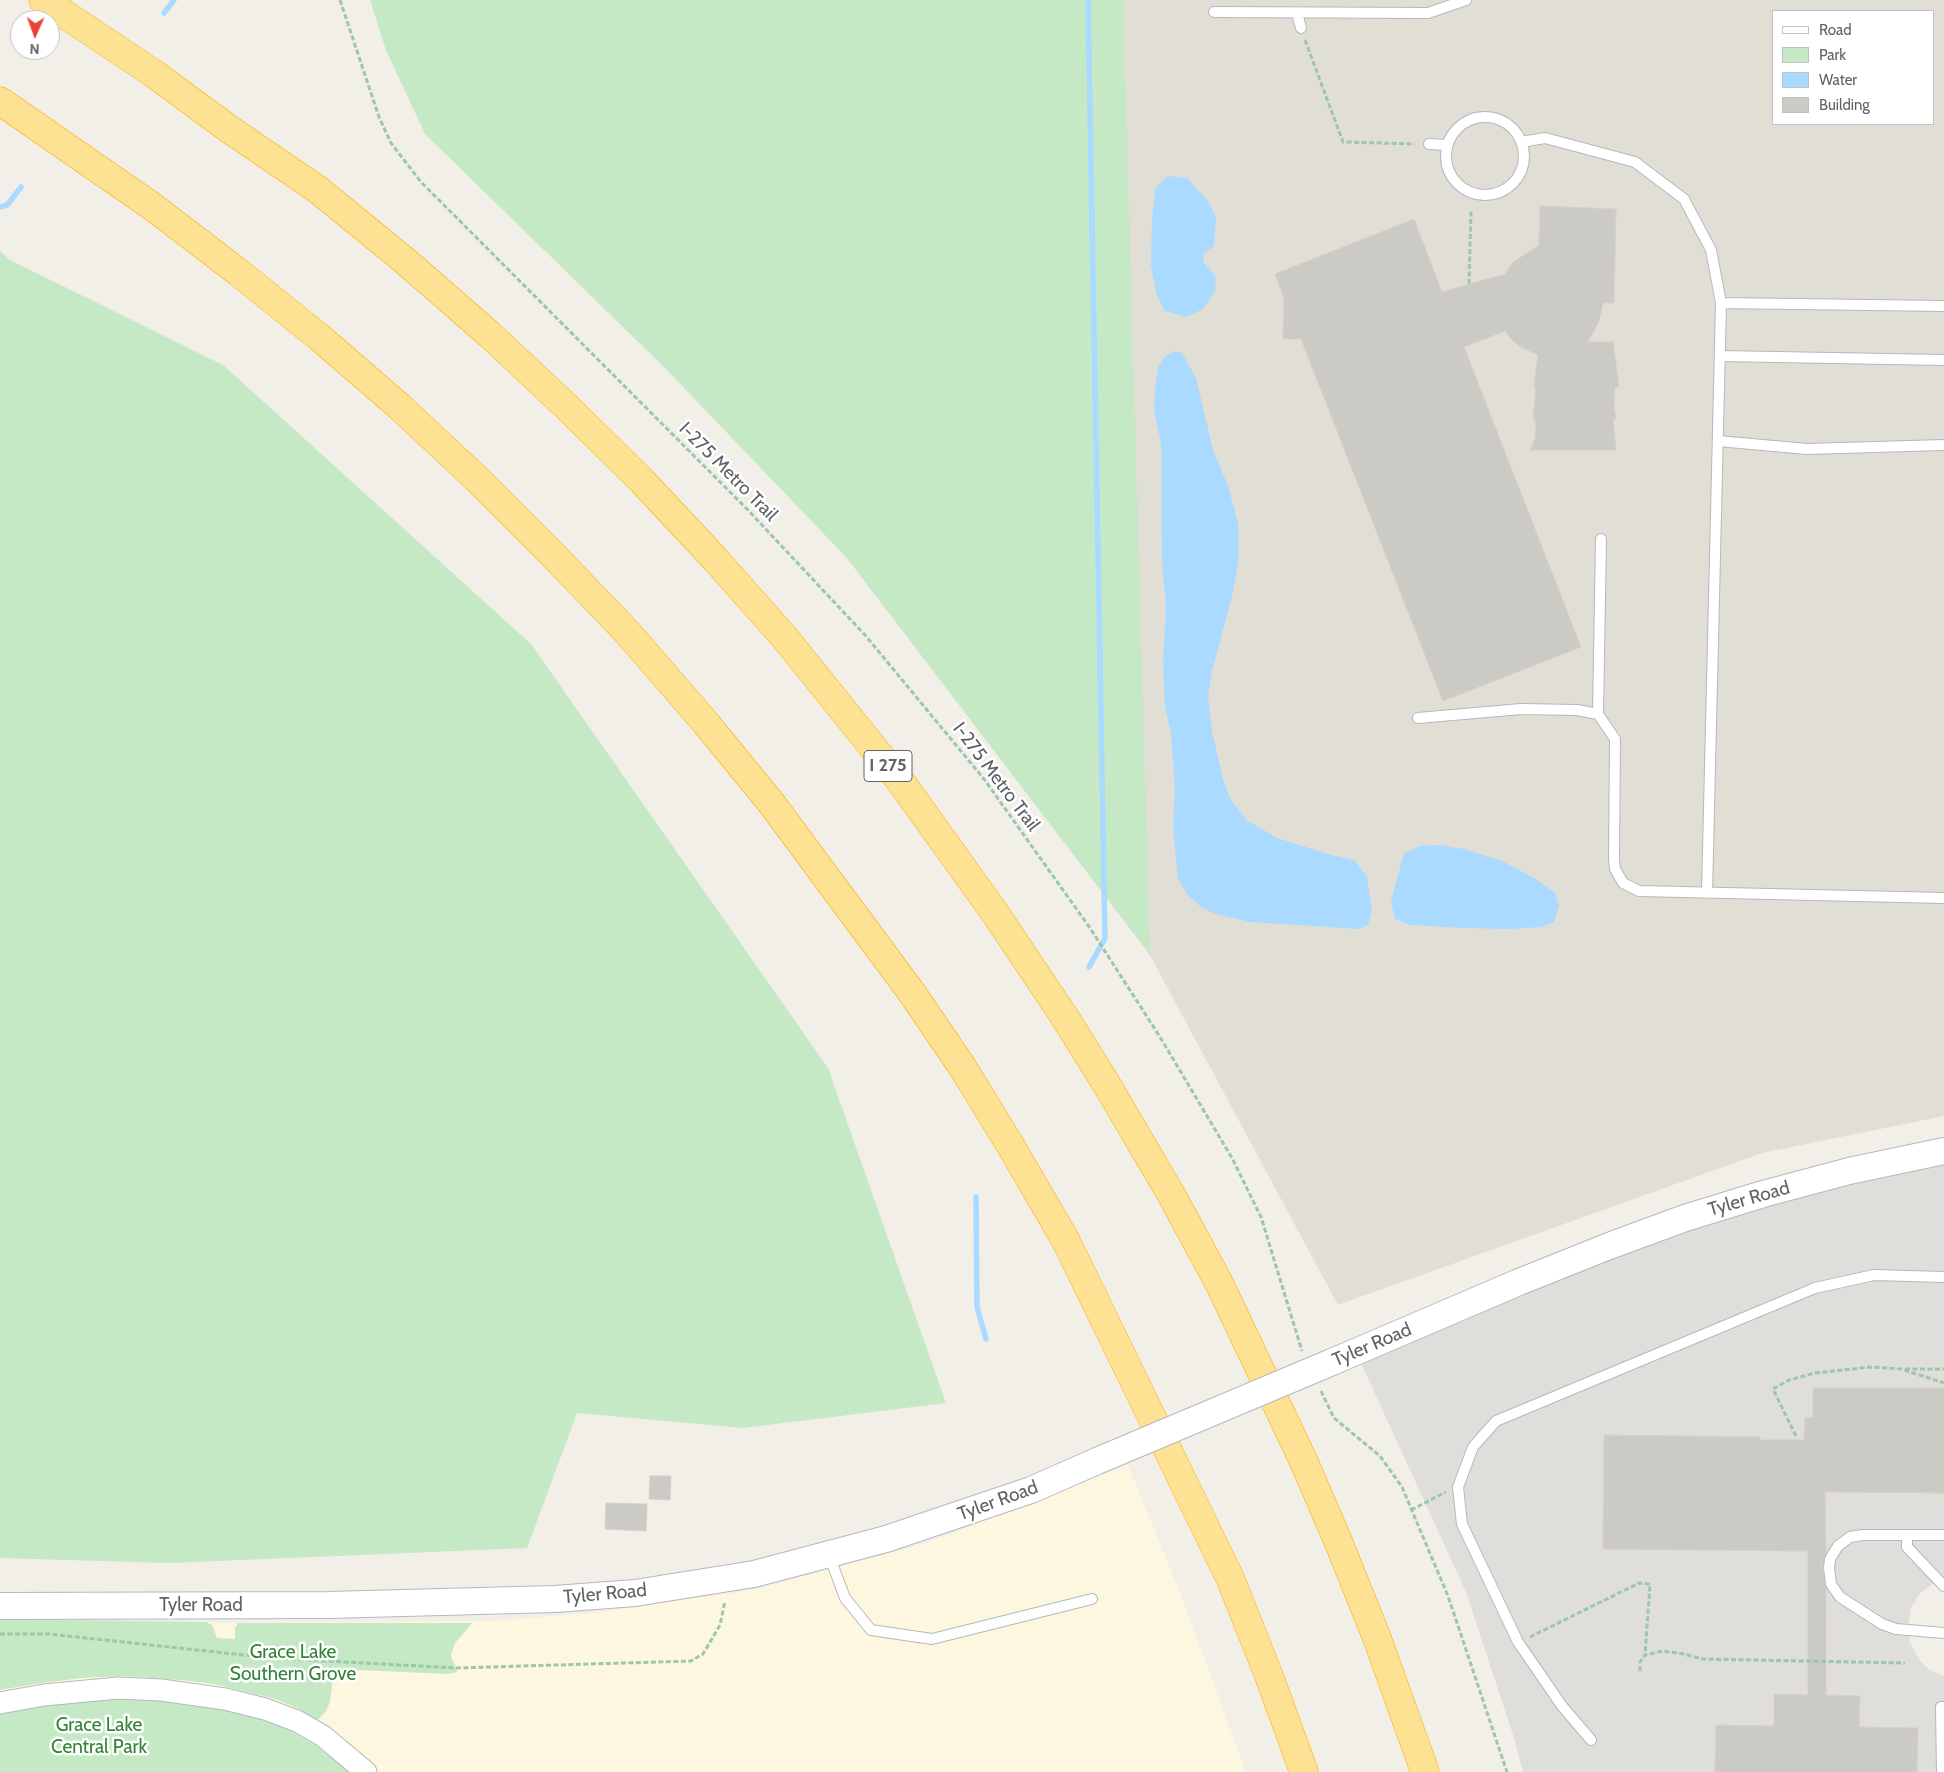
<!DOCTYPE html>
<html>
<head>
<meta charset="utf-8">
<style>
	body { margin:0 }
	#map { position:relative; width:1944px; height:1772px; overflow:hidden; background:#f1efe8; font-family:Cabin,sans-serif }
	canvas { display:block }
	.legend { position:absolute; left:1772px; top:10px; width:162px; height:115px; box-sizing:border-box; background:#fff; border:1px solid #bfc1c3; margin:0; padding:6px 9px; list-style:none; font-size:15px; color:#5f6368 }
	.legend li { display:flex; align-items:center; gap:10px; height:25px }
	.legend b { width:25px; border:1px solid #bfc1c3 }
	.north { position:absolute; left:10px; top:10px; width:50px; height:50px; box-sizing:border-box; background:#fff; border:1px solid #bfc1c3; border-radius:50%; rotate:182deg; font-size:14px; font-weight:700; line-height:20px; text-align:center; color:#5f6368 }
	.north::after { content:''; display:block; margin:auto; width:18px; height:22px; background:#ea4335; clip-path:polygon(50% 0,100% 100%,50% 72%,0 100%) }
</style>
</head>
<body>
<div id="map">
<canvas width="1944" height="1772"></canvas>
<ul class="legend">
<li><b style="height:6px;background:#fff"></b>Road</li>
<li><b style="height:14px;background:#c5e8c5"></b>Park</li>
<li><b style="height:14px;background:#aadaff"></b>Water</li>
<li><b style="height:14px;background:#cccac5"></b>Building</li>
</ul>
<div class="north">N</div>
</div>
<script>
const context = document.querySelector('canvas').getContext('2d');
context.lineJoin = 'round';
function fill(path, color) {
  context.fillStyle = color;
  context.fill(path, 'evenodd');
}
function shape(rows) {
  const path = new Path2D();
  for (const r of rows) {
    if (r.length === 3) {
      path.moveTo(r[0] + r[2], r[1]);
      path.arc(r[0], r[1], r[2], 0, 2 * Math.PI);
      continue;
    }
    path.moveTo(r[0], r[1]);
    for (let i = 2; i < r.length; i += 2) path.lineTo(r[i], r[i + 1]);
  }
  return path;
}
function stroke(path, color, width, dash) {
  context.strokeStyle = color;
  context.lineWidth = width;
  context.lineCap = dash ? 'butt' : 'round';
  context.setLineDash(dash || []);
  context.stroke(path);
}
function drawText(font, color, halo, rows, align = 'center') {
  context.font = font + ' Cabin,sans-serif';
  context.lineWidth = 5;
  context.setLineDash([]);
  context.textBaseline = 'middle';
  context.strokeStyle = halo;
  context.fillStyle = color;
  for (const [text, x, y, turn = 0] of rows) {
    context.save();
    context.translate(x, y);
    context.rotate((+turn || 0) * Math.PI / 180);
    context.textAlign = isNaN(turn) ? turn : align;
    if (halo) context.strokeText(text, 0, 0);
    context.fillText(text, 0, 0);
    context.restore();
  }
}
const commercial = shape([
	[1128,1465,1182,1598,1246,1772,0,1772,0,1619,238,1623,493,1621,595,1613,758,1589,927,1543]
]);
const industrial = shape([
	[1944,1161,1944,1578,1938,1580,1920,1593,1910,1610,1908,1632,1910,1642,1920,1661,1930,1670,1944,1676,1944,1772,1523,1772,1514,1738,1466,1592,1360,1361,1595,1261,1793,1196]
]);
const education = shape([
	[1122,0,1944,0,1944,1116,1762,1153,1338,1305,1146,948],
	[1773,11,1933,11,1933,124,1773,124]
]);
const green = shape([
	[370,0,1123,0,1150,955,846,557,664,367,425,134,386,50],
	[0,251,10,260,223,365,531,644,828,1068,946,1403,743,1428,577,1413,527,1548,169,1563,0,1558],
	[0,1619,206,1622,212,1625,217,1638,235,1639,235,1628,238,1623,472,1623,455,1643,451,1654,452,1660,455,1665,457,1672,448,1674,334,1669,330,1702,326,1711,318,1720,297,1708,275,1699,214,1684,182,1680,122,1676,82,1678,41,1683,0,1690],
	[117,1699,173,1701,232,1710,256,1717,282,1726,318,1747,349,1772,0,1772,0,1714,34,1706]
]);
const water = shape([
	[1168,176,1187,178,1208,201,1216,217,1214,246,1204,253,1203,261,1216,277,1215,291,1203,309,1186,317,1165,311,1157,296,1151,266,1152,217,1156,187],
	[1175,351,1182,353,1196,378,1213,450,1228,486,1238,523,1239,557,1233,592,1212,671,1208,697,1212,731,1223,780,1231,800,1247,820,1277,838,1331,855,1354,860,1367,877,1372,910,1368,925,1359,929,1251,922,1215,914,1201,907,1187,894,1178,879,1173,828,1175,788,1171,734,1165,707,1163,662,1166,606,1162,562,1161,442,1154,410,1155,387,1158,368,1164,357],
	[1439,845,1464,849,1502,861,1534,878,1555,893,1559,906,1554,922,1541,927,1511,929,1462,928,1410,925,1395,919,1391,901,1404,853,1420,846]
]);
const stream = shape([
	[1088,0,1105,938,1089,967],
	[164,13,174,0],
	[0,207,7,205,21,187],
	[976,1197,977,1307,986,1339]
]);
const building = shape([
	[1540,206,1616,209,1614,303,1603,303,1599,321,1588,342,1613,342,1619,387,1615,387,1614,405,1616,419,1613,420,1616,450,1530,450,1535,439,1536,424,1533,417,1536,391,1534,385,1538,355,1523,348,1513,341,1505,331,1464,347,1581,647,1443,701,1301,339,1283,339,1284,298,1275,274,1414,219,1442,292,1505,274,1512,263,1539,245,1540,206],
	[1813,1388,1944,1388,1944,1493,1825,1492,1826,1553,1822,1567,1826,1588,1826,1695,1860,1696,1859,1727,1918,1728,1917,1772,1715,1772,1716,1725,1774,1726,1774,1694,1808,1695,1808,1551,1603,1549,1604,1435,1760,1437,1760,1440,1804,1440,1805,1418,1813,1418,1813,1388],
	[650,1476,671,1476,670,1500,649,1499,650,1476],
	[606,1503,647,1504,646,1531,605,1529,606,1503]
]);
const path = shape([
	[340,0,379,117,391,143,421,182,746,508,865,635,984,779,1090,928,1160,1037,1232,1158,1261,1217,1302,1351],
	[1305,40,1343,142,1415,144],
	[1469,284,1471,210],
	[1905,1369,1944,1369],
	[1321,1391,1334,1418,1380,1456,1402,1487,1448,1596,1507,1772],
	[1796,1436,1773,1389,1789,1380,1815,1373,1870,1367,1901,1369,1944,1383],
	[1411,1510,1446,1492],
	[0,1634,49,1634,271,1658,456,1668,691,1661,703,1654,720,1625,725,1601],
	[1530,1637,1639,1583,1650,1584,1645,1655],
	[1640,1671,1640,1662,1645,1655,1663,1651,1684,1654,1702,1659,1905,1663]
]);
const service = shape([
	[1214,12,1428,13,1466,0],
	[1297,13,1301,28],
	[1485,156,39],
	[1521,142,1545,138,1635,162,1684,199,1711,250,1721,303,1707,893],
	[1429,144,1447,145],
	[1721,303,1944,306],
	[1720,356,1944,360],
	[1718,441,1807,449,1944,445],
	[1601,539,1598,714,1615,739,1614,859,1615,869,1623,883,1639,891,1944,898],
	[1418,718,1521,709,1577,710,1598,714],
	[1907,1535,1863,1535,1850,1537,1838,1546,1830,1559,1829,1568,1831,1584,1840,1597,1882,1624,1896,1629,1944,1633],
	[1944,1535,1907,1535,1907,1547,1944,1586],
	[829,1555,845,1598,871,1630,932,1639,1092,1599],
	[1591,1740,1562,1706,1518,1642,1462,1524,1458,1487,1473,1447,1496,1421,1815,1288,1874,1275,1944,1277],
	[1942,1772,1941,1707,1944,1707]
]);
const minor = shape([
	[0,1703,44,1695,118,1688,161,1690,225,1699,265,1709,297,1721,323,1736,366,1772]
]);
const tertiary = shape([
	[1332,1362,1519,1282,1609,1246,1685,1218,1763,1194,1849,1171,1944,1151],
	[0,1606,328,1605,555,1599,635,1593,754,1574,886,1539,1031,1490,1097,1461]
]);
const motorway = shape([
	[43,0,153,73,229,129,317,189,404,260,489,334,568,408,643,482,715,559,785,638,901,782,995,913,1064,1016,1107,1085,1172,1196,1219,1283,1304,1462,1338,1541,1377,1638,1425,1772],
	[0,101,153,207,238,272,319,337,400,407,478,480,553,555,627,632,705,722,772,804,912,993,963,1068,1012,1148,1066,1241,1230,1578,1269,1676,1304,1772]
]);
const tertiaryBridge = shape([
	[1097,1461,1332,1362]
]);
const shields = [
	[888,766,48]
];
const shieldNames = [
	["I 275",888,766]
];
const streetNames = [
	["I-275 Metro Trail",728,472,45],
	["I-275 Metro Trail",996,777,53],
	["Tyler Road",1749,1199,-16],
	["Tyler Road",1372,1345,-23],
	["Tyler Road",998,1501,-20],
	["Tyler Road",605,1594,-5],
	["Tyler Road",201,1605]
];
const parkNames = [
	["Grace Lake",293,1652],
	["Southern Grove",293,1674],
	["Grace Lake",99,1725],
	["Central Park",99,1747]
];
fill(commercial, '#fef7e0');
fill(industrial, '#e0deda');
fill(education, '#e1ded6');
fill(green, '#c5e8c5');
fill(water, '#aadaff');
stroke(stream, '#aadaff', 5.5);
fill(building, '#cccac5');
stroke(building, '#d6d1c6', 1);
stroke(service, '#b5b8bc', 12);
stroke(minor, '#b5b8bc', 23);
stroke(tertiary, '#b5b8bc', 28);
stroke(motorway, '#f9ab00', 29);
stroke(path, '#9cc7a9', 3, [5, 2.5]);
stroke(service, '#fff', 10);
stroke(minor, '#fff', 21);
stroke(tertiary, '#fff', 26);
stroke(motorway, '#fde293', 28);
stroke(tertiaryBridge, '#b5b8bc', 28, []);
stroke(tertiaryBridge, '#fff', 26);
for (const [x, y, w] of shields) {
  const box = new Path2D();
  box.roundRect(x - w / 2, y - 15.5, w, 31, 4);
  context.fillStyle = '#fff';
  context.fill(box);
  stroke(box, '#5f6368', 1);
}
drawText('bold 18px', '#5f6368', null, shieldNames);
drawText('19px', '#5f6368', '#fff', streetNames);
drawText('19px', '#348238', '#fff', parkNames);
</script>
</body>
</html>
